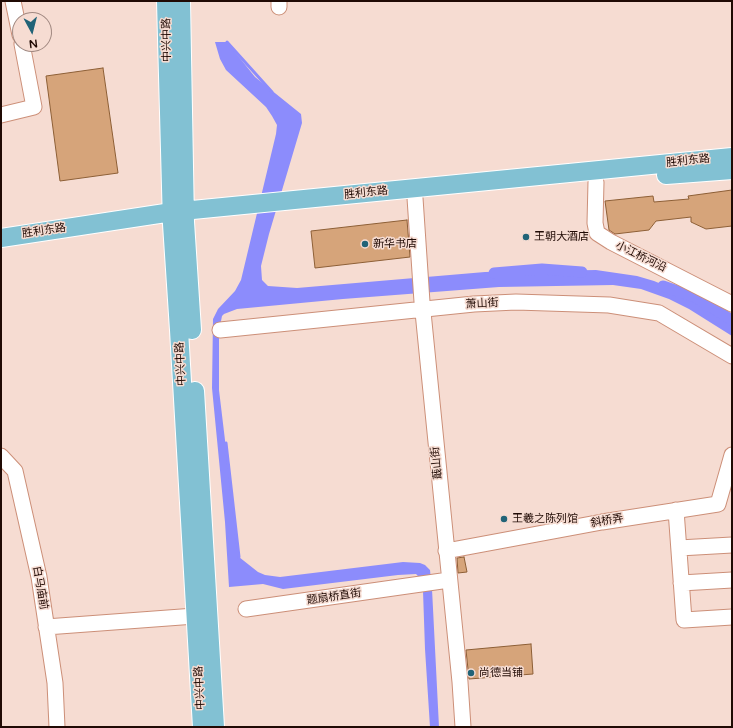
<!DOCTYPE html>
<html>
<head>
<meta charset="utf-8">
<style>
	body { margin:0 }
	#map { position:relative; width:733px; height:728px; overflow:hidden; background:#f6dcd2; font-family:"Varela Round",sans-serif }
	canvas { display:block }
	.frame { position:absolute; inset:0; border:2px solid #200a04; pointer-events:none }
	.north { position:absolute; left:12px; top:12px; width:40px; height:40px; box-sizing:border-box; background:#f6dcd2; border:1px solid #a08880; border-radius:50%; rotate:173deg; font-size:11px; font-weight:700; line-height:16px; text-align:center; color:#200a04 }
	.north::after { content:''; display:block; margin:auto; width:14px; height:18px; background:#216377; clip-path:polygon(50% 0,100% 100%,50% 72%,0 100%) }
</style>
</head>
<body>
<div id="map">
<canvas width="733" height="728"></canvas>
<div class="frame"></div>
<div class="north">N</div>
</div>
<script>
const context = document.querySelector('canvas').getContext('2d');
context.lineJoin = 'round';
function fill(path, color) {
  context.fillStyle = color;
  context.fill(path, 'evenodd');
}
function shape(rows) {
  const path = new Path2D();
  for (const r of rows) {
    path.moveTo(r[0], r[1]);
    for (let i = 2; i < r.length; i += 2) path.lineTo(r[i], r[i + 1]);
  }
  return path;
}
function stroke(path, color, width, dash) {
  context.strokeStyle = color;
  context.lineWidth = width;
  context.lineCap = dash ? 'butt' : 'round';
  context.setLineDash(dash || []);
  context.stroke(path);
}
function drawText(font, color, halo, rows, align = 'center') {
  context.font = font + ' "Varela Round","Noto Sans SC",sans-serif';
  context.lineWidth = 3;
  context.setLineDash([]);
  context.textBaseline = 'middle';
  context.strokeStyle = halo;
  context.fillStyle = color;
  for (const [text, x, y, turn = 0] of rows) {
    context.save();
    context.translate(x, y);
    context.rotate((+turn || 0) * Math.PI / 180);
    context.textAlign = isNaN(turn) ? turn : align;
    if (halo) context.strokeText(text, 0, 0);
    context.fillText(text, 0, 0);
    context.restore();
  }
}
const water = shape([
	[215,42,227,42,255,77,301,114,302,123,269,234,261,266,262,280,268,286,297,288,485,272,596,270,637,276,654,281,671,288,732,321,732,336,689,309,669,299,641,289,613,285,499,287,343,299,237,309,224,314,222,316,219,331,219,390,239,557,258,572,265,575,280,577,403,562,420,563,425,565,430,570,432,589,439,727,430,727,425,649,423,591,421,579,416,574,398,575,283,589,263,584,229,587,225,522,212,388,213,319,218,309,235,291,241,280,276,134,277,125,272,116,266,107,226,70,220,59]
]);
const stream = shape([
	[227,42,272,92],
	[226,443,239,557]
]);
const canal = shape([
	[494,273,542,269,582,272],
	[663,286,695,297,732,320]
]);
const building = shape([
	[103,68,118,173,60,181,46,76,103,68],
	[732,190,732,226,706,229,691,222,691,217,656,221,649,230,615,234,609,230,605,201,653,196,654,202,689,199,688,196,732,190],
	[407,220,410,257,315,268,311,231,407,220],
	[464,557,467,572,458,573,457,558,464,557],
	[531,644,533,674,469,679,466,650,531,644]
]);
const minor = shape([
	[13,1,20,35],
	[279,1,279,7],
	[1,115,34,107,22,44],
	[596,182,595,223,597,233,611,242,732,304],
	[415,198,422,302,460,682,463,727],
	[220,330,474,304,516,302,609,305,659,313,732,356],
	[1,456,15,471,39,577,55,683,57,727],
	[676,510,684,620,732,617],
	[679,548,732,545],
	[446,551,602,522,718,504,732,455],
	[681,583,732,580],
	[246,609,449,580],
	[46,627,195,616]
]);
const major = shape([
	[166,1,172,224,179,330,202,727],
	[181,1,185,222,192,330],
	[666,175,732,170],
	[1,238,172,212,732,157],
	[195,391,215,727]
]);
const markers = [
	[526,237,4,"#216377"],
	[365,244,4,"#216377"],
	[504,519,4,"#216377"],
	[471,673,4,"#216377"]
];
const streetNames = [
	["中兴中路",167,40,-91],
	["胜利东路",688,161,-6],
	["胜利东路",366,193,-6],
	["胜利东路",44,231,-8],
	["小江桥河沿",641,257,26],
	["萧山街",482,304,-3],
	["中兴中路",181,364,-93],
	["蕺山街",437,463,-96],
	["斜桥弄",607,521,-10],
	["白马庙前",40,588,80],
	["题扇桥直街",334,597,-8],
	["中兴中路",200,688,-93]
];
const poiNames = [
	["王朝大酒店",534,237],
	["新华书店",373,244],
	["王羲之陈列馆",512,519],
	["尚德当铺",479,673]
];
fill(water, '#8c8cfc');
stroke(stream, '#8c8cfc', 3);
stroke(canal, '#8c8cfc', 11);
fill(building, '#d6a47a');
stroke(building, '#8d5f36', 1);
stroke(minor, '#cc8f78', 17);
stroke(major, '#fff', 20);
stroke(minor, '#fff', 15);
stroke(major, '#82c1d3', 18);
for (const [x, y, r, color] of markers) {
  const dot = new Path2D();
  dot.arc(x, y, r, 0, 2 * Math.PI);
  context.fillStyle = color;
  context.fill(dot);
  stroke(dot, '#f6dcd2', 1.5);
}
drawText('11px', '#200a04', '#f6dcd2', streetNames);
drawText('11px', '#200a04', '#f6dcd2', poiNames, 'left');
</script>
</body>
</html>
